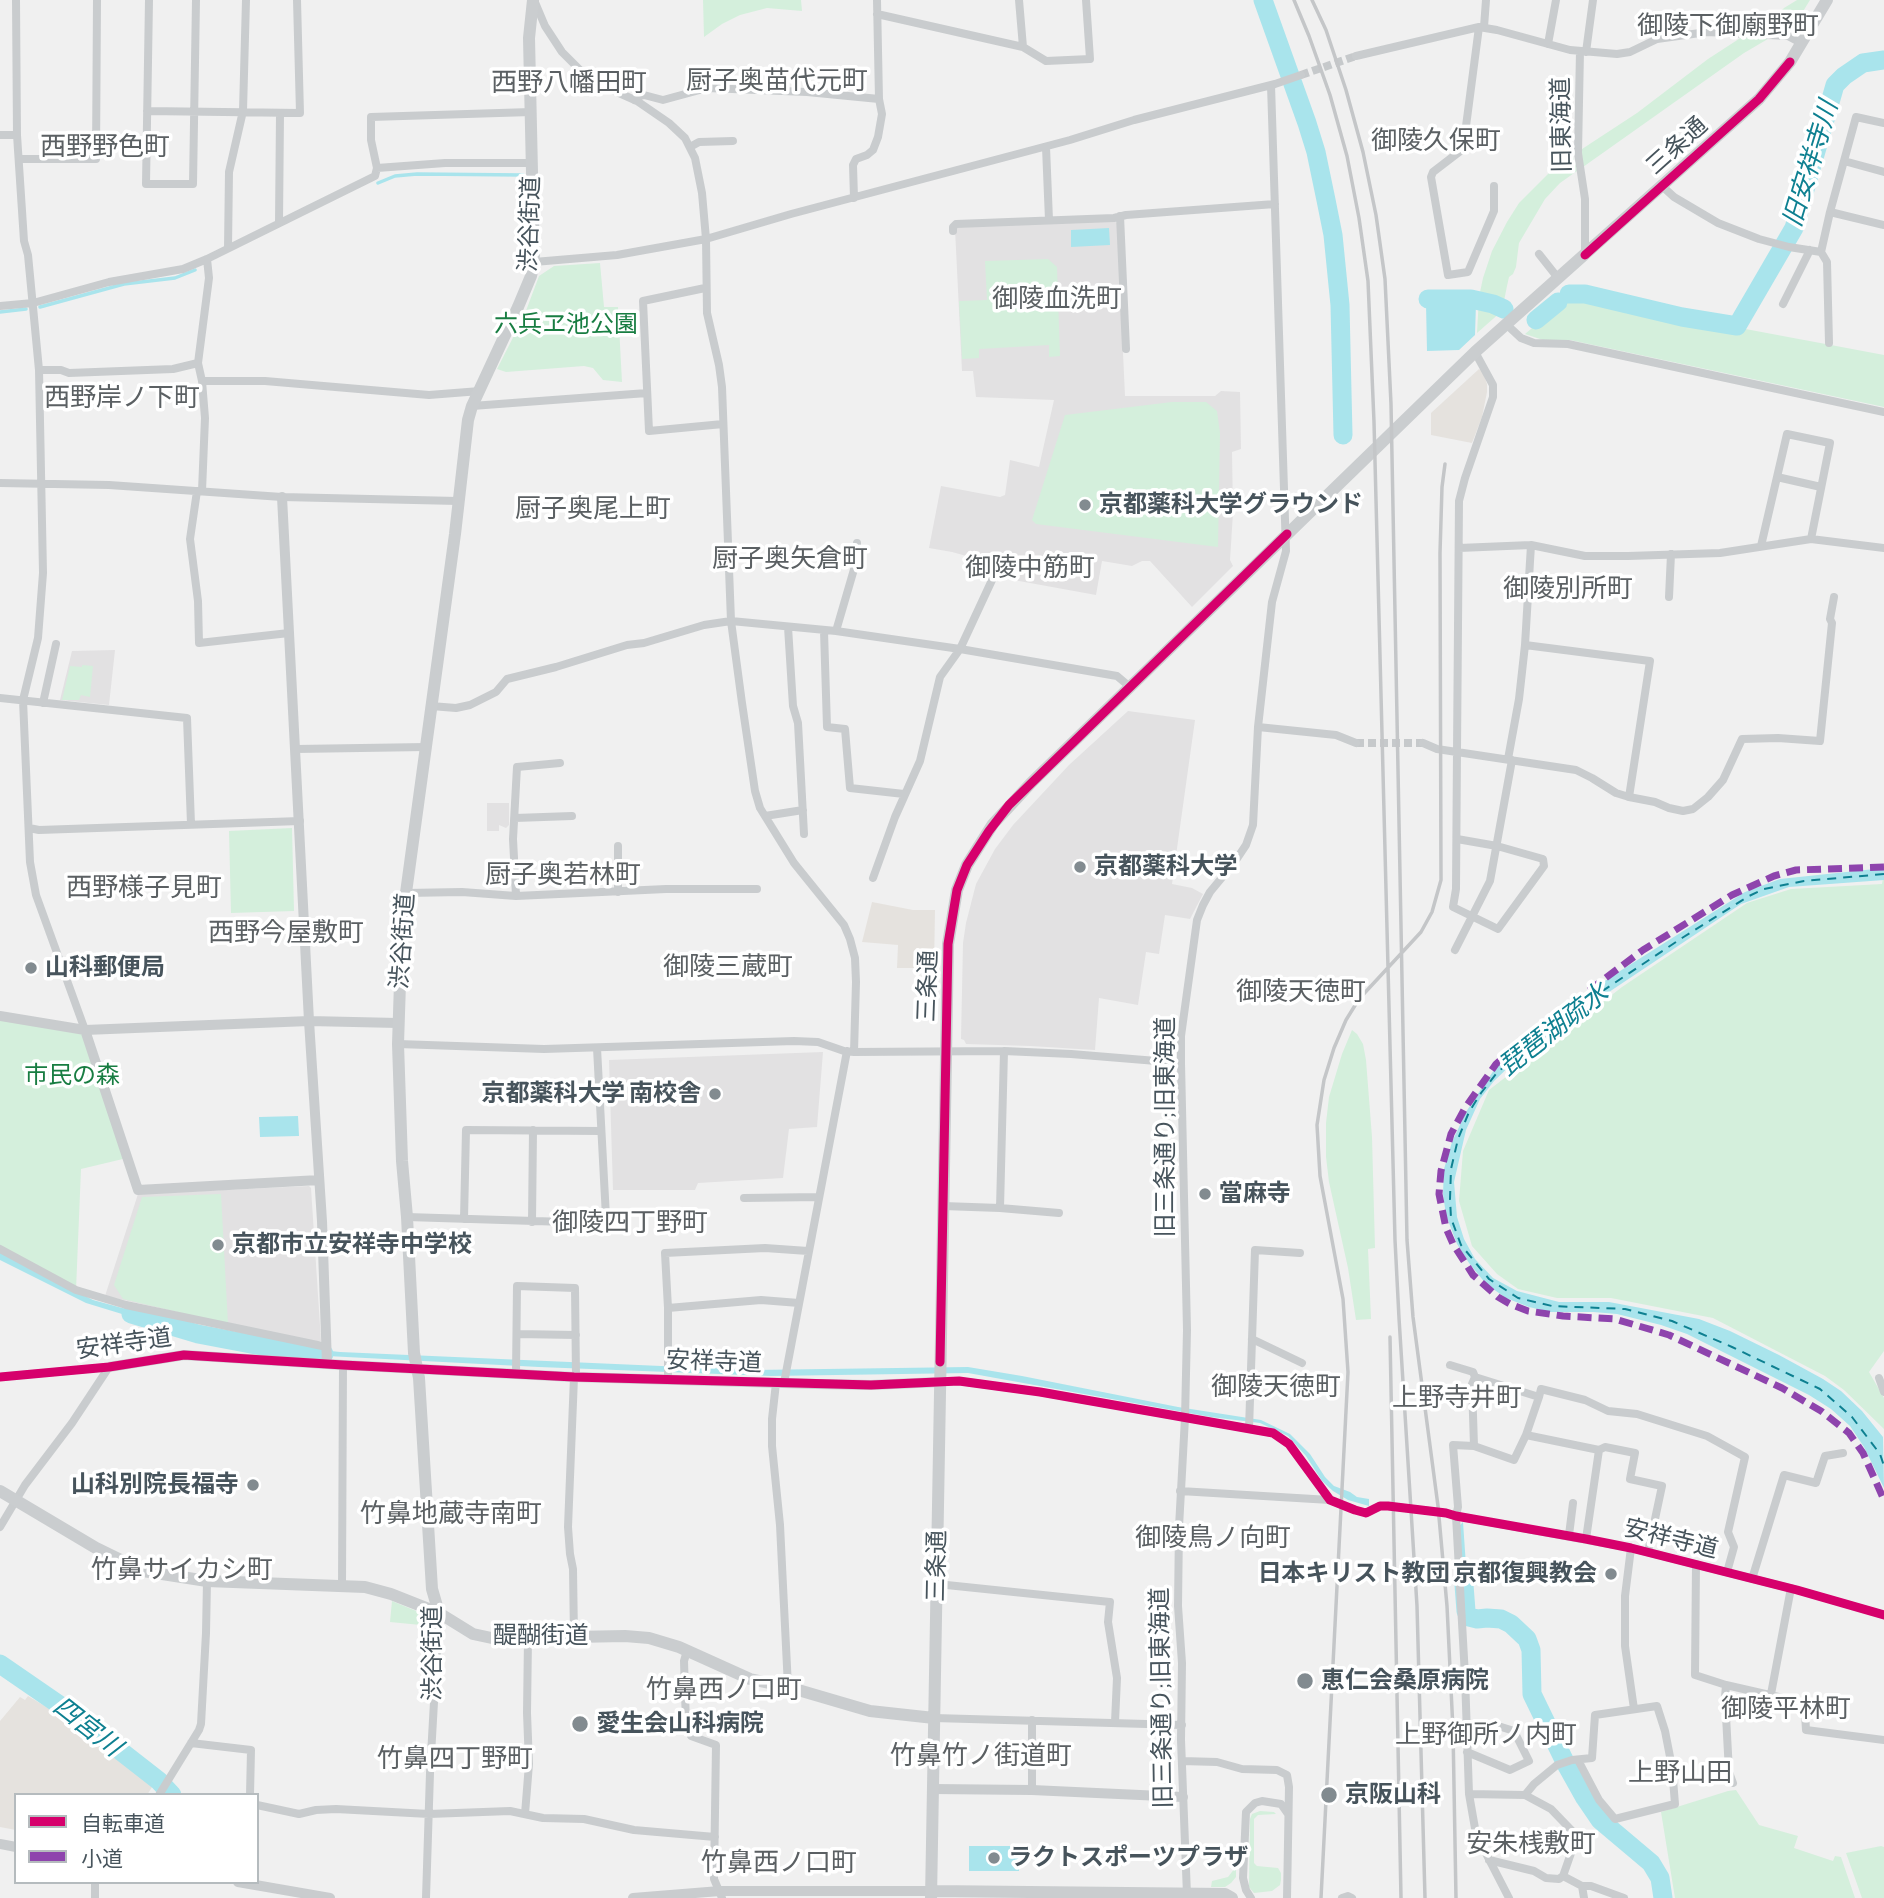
<!DOCTYPE html>
<html>
<head>
<meta charset="utf-8">
<style>
	body { margin:0 }
	#map { position:relative; width:1884px; height:1898px; overflow:hidden; background:#f0f0f0; font-family:"Alegreya Sans","Noto Sans JP",sans-serif }
	canvas { display:block }
	.legend { position:absolute; left:14px; top:1793px; width:245px; height:91px; box-sizing:border-box; background:#fff; border:2px solid #b5bbbe; margin:0; padding:9px 12px; list-style:none; font-size:21px; color:#47545c }
	.legend li { display:flex; align-items:center; gap:14px; height:35px }
	.legend b { width:35px; border:2px solid #b5bbbe }
</style>
</head>
<body>
<div id="map">
<canvas width="1884" height="1898"></canvas>
<ul class="legend">
<li><b style="height:9px;background:#d6006c"></b>自転車道</li>
<li><b style="height:9px;background:#8e44ad"></b>小道</li>
</ul>
</div>
<script>
const context = document.querySelector('canvas').getContext('2d');
context.lineJoin = 'round';
function fill(path, color) {
  context.fillStyle = color;
  context.fill(path, 'evenodd');
}
function shape(rows) {
  const path = new Path2D();
  for (const r of rows) {
    path.moveTo(r[0], r[1]);
    for (let i = 2; i < r.length; i += 2) path.lineTo(r[i], r[i + 1]);
  }
  return path;
}
function stroke(path, color, width, dash) {
  context.strokeStyle = color;
  context.lineWidth = width;
  context.lineCap = dash ? 'butt' : 'round';
  context.setLineDash(dash || []);
  context.stroke(path);
}
function drawText(font, color, halo, rows, align = 'center') {
  context.font = font + ' "Alegreya Sans","Noto Sans JP",sans-serif';
  context.lineWidth = 7;
  context.setLineDash([]);
  context.textBaseline = 'middle';
  context.strokeStyle = halo;
  context.fillStyle = color;
  for (const [text, x, y, turn = 0] of rows) {
    context.save();
    context.translate(x, y);
    context.rotate((+turn || 0) * Math.PI / 180);
    context.textAlign = isNaN(turn) ? turn : align;
    if (halo) context.strokeText(text, 0, 0);
    context.fillText(text, 0, 0);
    context.restore();
  }
}
const commercial = shape([
	[1479,369,1483,372,1487,384,1487,392,1482,417,1472,443,1431,435,1431,413],
	[872,902,913,910,935,910,934,968,897,968,898,945,862,942],
	[28,1696,75,1724,154,1784,147,1795,16,1795,16,1830,0,1827,0,1721,20,1697,25,1700]
]);
const education = shape([
	[1113,220,1117,223,1125,396,1215,396,1221,391,1240,392,1241,449,1232,452,1233,513,1230,560,1233,566,1192,607,1150,561,1142,561,1132,566,1102,561,1096,595,997,577,1002,566,952,552,929,548,941,486,1000,497,1005,495,1010,460,1039,467,1054,400,976,397,973,371,962,371,955,229,958,226],
	[115,650,109,705,60,700,72,651],
	[1128,711,1195,720,1172,884,1192,888,1203,894,1190,919,1165,915,1159,954,1146,952,1138,1005,1099,998,1095,1050,1030,1046,966,1044,964,1040,961,1039,963,943,966,923,976,884,995,849,1013,825,1069,765],
	[487,803,509,803,509,825,506,828,499,825,499,831,487,831],
	[823,1052,817,1127,789,1129,783,1178,698,1183,695,1190,613,1190,609,1060],
	[309,1186,311,1188,321,1341,311,1341,105,1296,138,1194]
]);
const green = shape([
	[703,0,801,0,802,11,767,8,740,15,722,24,704,37],
	[1797,0,1810,0,1791,31,1762,30,1784,8],
	[1745,35,1773,36,1744,53,1583,167,1579,151,1637,113,1708,59],
	[1571,157,1573,157,1577,171,1560,183,1545,199,1519,243,1516,267,1513,274,1509,277,1507,286,1502,311,1477,333,1479,297,1483,278,1492,251,1507,222,1519,203,1555,167],
	[1048,259,1057,267,1060,356,1049,357,1049,345,979,349,979,358,962,359,959,301,987,300,985,261],
	[600,263,604,307,618,307,622,382,603,380,593,368,584,366,506,372,497,369,524,316,539,276,554,266],
	[1570,296,1884,355,1884,407,1570,340,1543,340,1525,334],
	[1172,402,1206,402,1217,411,1220,433,1218,547,1036,524,1032,520,1065,415],
	[82,665,93,666,90,697,81,695,79,700,62,700,70,666,82,667],
	[292,828,294,911,231,913,229,831],
	[1884,873,1884,1351,1869,1372,1884,1398,1884,1429,1844,1390,1825,1376,1713,1318,1611,1298,1557,1298,1518,1289,1497,1274,1472,1246,1459,1201,1463,1151,1489,1090,1622,987,1747,903,1791,889,1882,884],
	[0,1016,85,1030,127,1158,81,1169,76,1290,0,1249],
	[1352,1030,1357,1034,1363,1044,1366,1060,1372,1137,1375,1248,1368,1249,1371,1319,1356,1320,1348,1268,1329,1182,1326,1157,1326,1123,1329,1097,1342,1054],
	[221,1194,228,1324,123,1299,114,1285,142,1197],
	[392,1601,426,1615,431,1626,390,1622],
	[1736,1790,1759,1825,1798,1836,1794,1848,1833,1861,1835,1856,1841,1857,1855,1898,1675,1898,1661,1812,1728,1791],
	[1260,1811,1274,1812,1276,1814,1258,1815,1254,1819,1254,1863,1257,1866,1278,1868,1281,1873,1281,1880,1280,1885,1272,1891,1254,1893,1249,1887,1250,1819,1252,1814],
	[1881,1846,1884,1847,1884,1898,1862,1898,1846,1853],
	[1235,1868,1236,1868,1236,1877,1231,1883,1225,1887,1211,1887,1212,1881,1228,1877]
]);
const water = shape([
	[1109,228,1110,245,1071,247,1071,230],
	[1476,303,1475,335,1459,350,1427,351,1426,304],
	[1884,868,1884,880,1789,887,1741,904,1582,1010,1513,1063,1494,1081,1480,1099,1466,1130,1454,1182,1457,1217,1464,1239,1475,1259,1493,1278,1517,1291,1559,1302,1609,1302,1699,1319,1730,1331,1779,1355,1823,1379,1841,1391,1862,1411,1883,1437,1884,1488,1864,1447,1850,1426,1831,1409,1809,1395,1687,1334,1661,1325,1617,1314,1593,1312,1550,1312,1529,1307,1506,1298,1486,1284,1469,1263,1457,1244,1446,1215,1443,1194,1444,1169,1452,1142,1466,1112,1485,1083,1499,1063,1571,1006,1609,978,1745,892,1780,879],
	[298,1116,299,1136,260,1137,259,1117],
	[0,1252,93,1300,166,1320,294,1347,340,1352,753,1370,968,1367,1022,1376,1178,1407,1261,1420,1290,1434,1310,1454,1325,1477,1334,1486,1350,1492,1357,1497,1369,1499,1369,1506,1348,1500,1333,1491,1322,1481,1306,1456,1288,1436,1260,1423,1211,1417,968,1373,771,1376,539,1367,308,1355,218,1334,122,1314,86,1303,0,1260],
	[1463,1522,1469,1609,1463,1609,1458,1527],
	[969,1846,1019,1846,1019,1871,969,1871]
]);
const stream = shape([
	[378,183,395,176,417,174,523,175],
	[40,307,124,284,175,278,195,270],
	[0,312,26,309]
]);
const river = shape([
	[1263,0,1307,123,1316,152,1326,200,1333,235,1340,305,1343,435],
	[1569,294,1585,294,1682,317,1737,326,1794,228,1835,85,1844,76,1863,63,1884,60],
	[1428,299,1471,299,1493,304,1504,309],
	[1536,320,1558,302],
	[131,1314,198,1334,298,1353,324,1354],
	[1464,1585,1466,1611,1469,1617,1477,1619,1487,1618,1501,1619,1511,1624,1527,1639,1531,1650,1532,1694,1566,1764,1585,1798,1600,1820,1651,1863,1660,1878,1663,1898],
	[0,1664,77,1717,159,1781,172,1795]
]);
const ferry = shape([
	[1884,874,1804,881,1764,889,1749,896,1682,938,1586,1002,1511,1060,1496,1074,1481,1093,1469,1112,1458,1139,1451,1169,1450,1199,1451,1218,1461,1245,1489,1279,1518,1298,1552,1306,1625,1309,1672,1321,1732,1347,1820,1389,1852,1417,1880,1454,1884,1466]
]);
const minorTunnel = shape([
	[1301,75,1356,56],
	[1356,743,1423,743],
	[1388,1506,1446,1513]
]);
const minor = shape([
	[16,0,17,135,24,241,28,255,39,370,43,573,38,638,23,700,30,862,36,895,85,1030],
	[149,0,146,184,193,184,196,0],
	[1019,0,1023,47],
	[877,14,1023,47,1046,61,1090,59,1086,0],
	[1479,27,1463,149,1433,172,1431,177,1448,275,1468,272,1494,211,1494,186],
	[1484,27,1486,0],
	[1548,44,1556,0],
	[1580,51,1578,153,1585,199,1585,255],
	[1586,52,1593,0],
	[1356,56,1479,27,1497,30,1570,50,1617,54,1630,52,1657,39,1707,32,1788,36,1801,43],
	[634,100,637,97,644,95,663,100,707,88,807,92,879,99],
	[147,111,300,113,297,0],
	[0,135,17,135],
	[690,147,699,142,733,141],
	[1046,147,1049,220],
	[19,159,96,159,97,0],
	[1844,161,1884,172],
	[377,168,445,163,532,163],
	[1662,186,1674,197,1718,223,1759,239,1789,247,1821,252],
	[854,198,853,165,856,159,867,155,873,150,878,137,882,114,879,99,877,0],
	[1830,212,1884,225],
	[1120,216,1126,349],
	[279,223,280,114],
	[953,231,953,227,956,224,1114,218,1126,215,1275,204],
	[228,248,229,172,243,111,246,0],
	[1539,254,1558,278],
	[534,262,617,255,706,239,791,214,1070,140,1134,120,1275,84,1301,75],
	[705,288,643,301,649,431,723,424],
	[1783,304,1810,250],
	[0,306,33,303,109,282,183,269,207,259,375,176,377,168,371,140,371,117,531,112],
	[1506,324,1521,338,1534,343,1568,344,1884,412],
	[1829,343,1827,262,1821,252,1830,212,1856,117,1884,123],
	[39,370,61,370,69,373,173,369,198,363],
	[202,381,265,381,429,395,480,391],
	[472,406,647,393],
	[1777,477,1821,487],
	[0,483,109,485,282,497,458,501],
	[197,491,190,539,198,601,199,643,289,633],
	[202,491,205,418,202,381,198,363,209,278,207,259],
	[1761,546,1787,434,1830,443,1811,539],
	[1459,548,1531,545,1585,556,1628,556,1720,553,1811,539,1884,548],
	[1669,597,1671,554],
	[788,627,793,706,798,723,804,834],
	[824,631,827,727,845,729,850,788,904,794],
	[836,631,857,559,857,543],
	[1525,645,1650,661,1629,797],
	[0,698,187,718,191,824],
	[43,703,56,644],
	[431,706,456,708,470,705,496,692,507,679,556,667,627,645,644,643,704,625,731,621,722,387,719,365,707,313,706,239,702,193,695,158,685,138,669,123,637,101,592,81,582,72,562,52,545,26,534,0],
	[1258,727,1336,735,1356,743],
	[1423,743,1437,749,1576,770,1592,778,1616,793,1629,797,1655,802,1669,808,1683,811,1693,809,1708,797,1723,780,1742,739,1778,738,1820,741,1832,623,1830,619,1834,597],
	[296,749,426,747],
	[1508,759,1519,699,1525,645,1531,545],
	[765,816,803,810],
	[515,818,572,816],
	[29,828,39,830,300,821],
	[1457,839,1497,846,1543,859,1544,866,1498,929,1453,907,1456,889,1457,751,1459,501,1465,478,1493,397,1493,385,1475,352],
	[873,878,895,817,920,761,940,677,960,649,999,565],
	[618,892,618,846],
	[406,893,462,892,516,896,666,889,757,889],
	[516,896,513,839,517,767,560,763],
	[1455,950,1490,881,1512,760],
	[398,1044,544,1049,794,1041,818,1042,844,1051,854,1052,1004,1051,1071,1054,1181,1063],
	[854,1052,856,982,855,958,850,939,844,925,794,863,760,808,755,791,742,703,731,621,836,631,960,649,1117,676,1130,687],
	[744,1198,819,1197],
	[943,1206,1000,1208,1004,1051],
	[1000,1208,1059,1213],
	[407,1217,598,1223,606,1217,597,1048],
	[464,1219,466,1130,601,1131],
	[532,1222,533,1130],
	[0,1249,76,1290,126,1305,327,1347],
	[668,1308,761,1300,799,1303],
	[517,1334,576,1335],
	[1252,1339,1302,1363],
	[1450,1365,1473,1372,1475,1377,1539,1397,1541,1389,1585,1400,1608,1411,1637,1414,1707,1436,1745,1457,1728,1532,1734,1547,1727,1572],
	[516,1373,517,1286,575,1288,576,1377],
	[0,1377,109,1367],
	[1475,1377,1472,1384,1474,1446,1453,1445,1458,1507,1456,1516,1465,1676,1469,1794,1476,1834,1509,1898],
	[1879,1378,1884,1392],
	[668,1379,668,1308,665,1253,765,1248,808,1251],
	[940,1382,959,1381,1040,1392,1273,1433,1289,1444,1330,1500,1355,1510,1366,1513,1380,1506,1388,1506],
	[776,1383,772,1419,772,1446,780,1525,788,1687],
	[784,1383,847,1051],
	[1249,1429,1255,1250,1300,1253],
	[1526,1435,1599,1450,1586,1539],
	[1474,1446,1514,1460,1526,1435,1539,1397],
	[1599,1450,1605,1447,1635,1453,1630,1479,1662,1486,1648,1552],
	[1180,1491,1330,1500],
	[1446,1513,1456,1516,1631,1548,1797,1590,1884,1615],
	[0,1527,25,1485,72,1423,109,1367],
	[1569,1535,1573,1503],
	[1631,1548,1625,1596,1625,1646,1634,1709],
	[1696,1564,1695,1675,1726,1685,1796,1701,1805,1714,1806,1730,1884,1740],
	[1752,1579,1784,1475,1816,1483,1825,1456,1843,1453],
	[937,1584,1110,1602,1108,1622,1117,1678,1115,1722],
	[342,1586,343,1365],
	[574,1637,573,1569,570,1554,568,1527,574,1377],
	[687,1651,684,1661,686,1724,691,1736,716,1745,714,1879,722,1898],
	[1726,1685,1725,1697,1729,1772,1733,1783],
	[1771,1694,1791,1588],
	[934,1718,1182,1725],
	[1032,1720,1032,1790],
	[1466,1726,1495,1725,1514,1731,1529,1761,1510,1770,1467,1752],
	[191,1743,251,1750,250,1795],
	[1182,1761,1217,1762,1242,1769,1277,1770,1287,1775,1289,1787,1287,1898],
	[1469,1794,1525,1795,1551,1809,1577,1836,1563,1876,1559,1879,1546,1878,1534,1871,1489,1860],
	[159,1795,199,1730,201,1724,206,1633,207,1581],
	[1525,1795,1534,1784,1557,1765,1572,1760,1592,1758,1595,1715,1657,1706,1665,1731,1672,1767,1675,1804,1615,1819,1599,1800,1578,1760],
	[257,1805,299,1814,316,1810,336,1809,429,1814,510,1811,543,1818,584,1819,634,1830,715,1837],
	[525,1814,529,1764,527,1713,528,1638],
	[1563,1876,1582,1886,1584,1898],
	[95,1882,95,1898],
	[1582,1886,1591,1886,1624,1898],
	[1187,1895,1181,1740,1182,1663,1178,1606,1179,1527,1185,1418,1187,1330,1181,1063,1181,1036,1197,920,1203,905,1210,892,1234,863,1246,845,1253,825,1258,727,1272,602,1286,551,1271,85],
	[426,1898,430,1773,439,1613],
	[1251,1898,1246,1890,1243,1878,1246,1812,1255,1803,1262,1801,1281,1804,1288,1814],
	[1342,1898,1348,1896,1352,1898]
]);
const tertiary = shape([
	[282,497,309,1021,322,1221,327,1364],
	[0,1016,85,1030,309,1021,398,1023],
	[85,1030,138,1190,319,1180],
	[109,1367,184,1355,343,1365,574,1377,817,1384,871,1385,940,1382],
	[933,1789,1032,1790,1183,1797],
	[0,1844,16,1847],
	[238,1882,330,1898],
	[633,1898,720,1891,931,1891]
]);
const secondary = shape([
	[0,1491,96,1548,143,1571,207,1581,365,1587,391,1594,439,1613,473,1634,501,1640,574,1637,625,1636,649,1638,679,1647,750,1679,788,1687,870,1711,934,1718],
	[439,1613,432,1589,419,1378,414,1353,407,1217,402,1161,398,1044,402,922,455,534,468,420,472,406,518,307,531,276,534,262,529,38,533,0],
	[931,1891,1225,1894,1232,1898],
	[931,1898,948,944,957,890,967,865,993,824,1031,783,1475,352,1759,99,1790,62,1827,0]
]);
const rail = shape([
	[1294,0,1309,36,1330,95,1347,156,1359,218,1368,281,1374,422,1395,1240,1399,1318,1417,1606,1425,1898],
	[1312,0,1326,30,1346,90,1363,152,1376,215,1385,279,1391,404,1407,1240,1413,1317,1438,1506,1447,1606,1453,1730,1456,1898],
	[1390,1337,1401,1898],
	[1321,1898,1348,1372,1343,1299,1320,1176,1317,1125,1324,1080,1334,1048,1346,1020,1359,999,1421,932,1432,912,1441,880,1440,553,1442,487,1445,464]
]);
const quiet = shape([
	[1884,867,1796,870,1774,876,1732,895,1643,950,1524,1039,1496,1064,1465,1108,1451,1134,1441,1171,1439,1194,1446,1228,1453,1244,1473,1275,1498,1297,1510,1304,1528,1311,1563,1316,1615,1319,1669,1335,1782,1388,1821,1411,1849,1433,1863,1453,1884,1500]
]);
const cycleway = shape([
	[1585,255,1759,99,1790,62],
	[940,1362,948,944,957,890,967,865,989,831,1009,805,1287,534],
	[0,1377,109,1367,184,1355,343,1365,574,1377,871,1385,959,1381,1040,1392,1273,1433,1289,1444,1330,1500,1355,1510,1366,1513,1380,1506,1388,1506,1446,1513,1456,1516,1586,1539,1631,1548,1797,1590,1884,1615]
]);
const markers = [
	[1085,505,7,"#828b90"],
	[1080,867,7,"#828b90"],
	[31,968,7,"#828b90"],
	[715,1094,7,"#828b90"],
	[1205,1194,7,"#828b90"],
	[218,1245,7,"#828b90"],
	[253,1485,7,"#828b90"],
	[1611,1574,7,"#828b90"],
	[1305,1681,9,"#828b90"],
	[580,1724,9,"#828b90"],
	[1329,1795,9,"#828b90"],
	[994,1858,7,"#828b90"]
];
const streetNames = [
	["旧東海道",1562,125,-91],
	["三条通",1677,146,-42],
	["渋谷街道",530,224,-88],
	["渋谷街道",403,941,-86],
	["三条通",928,986,-88],
	["旧三条通り;旧東海道",1166,1127,-90],
	["安祥寺道",124,1344,-8],
	["安祥寺道",714,1362,2],
	["安祥寺道",1671,1539,14],
	["三条通",937,1566,-89],
	["醍醐街道",541,1636],
	["渋谷街道",433,1653,-90],
	["旧三条通り;旧東海道",1162,1698,-91]
];
const parkNames = [
	["六兵ヱ池公園",566,325],
	["市民の森",72,1076]
];
const poiNames = [
	["京都薬科大学グラウンド",1099,505],
	["京都薬科大学",1094,867],
	["山科郵便局",45,968],
	["京都薬科大学 南校舎",701,1094,"right"],
	["當麻寺",1219,1194],
	["京都市立安祥寺中学校",232,1245],
	["山科別院長福寺",239,1485,"right"],
	["日本キリスト教団 京都復興教会",1597,1574,"right"],
	["恵仁会桑原病院",1321,1681],
	["愛生会山科病院",596,1724],
	["京阪山科",1345,1795],
	["ラクトスポーツプラザ",1008,1858]
];
const neighbourhoodNames = [
	["御陵下御廟野町",1728,26],
	["厨子奥苗代元町",777,81],
	["西野八幡田町",569,83],
	["御陵久保町",1436,141],
	["西野野色町",105,147],
	["御陵血洗町",1057,299],
	["西野岸ノ下町",122,398],
	["厨子奥尾上町",593,509],
	["厨子奥矢倉町",790,559],
	["御陵中筋町",1030,568],
	["御陵別所町",1568,589],
	["厨子奥若林町",563,875],
	["西野様子見町",144,888],
	["西野今屋敷町",286,933],
	["御陵三蔵町",728,967],
	["御陵天徳町",1301,992],
	["御陵四丁野町",630,1223],
	["御陵天徳町",1276,1387],
	["上野寺井町",1457,1398],
	["竹鼻地蔵寺南町",451,1514],
	["御陵鳥ノ向町",1213,1538],
	["竹鼻サイカシ町",182,1570],
	["竹鼻西ノ口町",724,1690],
	["御陵平林町",1786,1709],
	["上野御所ノ内町",1486,1735],
	["竹鼻竹ノ街道町",981,1756],
	["竹鼻四丁野町",455,1759],
	["上野山田",1680,1773],
	["安朱桟敷町",1531,1844],
	["竹鼻西ノ口町",779,1863]
];
const waterNames = [
	["旧安祥寺川",1811,164,-73],
	["琵琶湖疏水",1554,1030,-38],
	["四宮川",87,1727,38]
];
fill(commercial, '#e5e2de');
fill(education, '#e2e1e2');
fill(green, '#d4efdc');
fill(water, '#a9e4ec');
stroke(stream, '#a9e4ec', 3.5);
stroke(river, '#a9e4ec', 19);
stroke(ferry, '#0e8091', 2, [9, 7]);
stroke(minorTunnel, '#c6c9cb', 8, [8, 4]);
stroke(minor, '#c9ccce', 8);
stroke(tertiary, '#c9ccce', 10);
stroke(secondary, '#cacdcf', 12);
stroke(rail, '#c4c6c8', 3.5);
stroke(quiet, '#8e44ad', 7, [14, 7]);
stroke(cycleway, '#d6006c', 9);
for (const [x, y, r, color] of markers) {
  const dot = new Path2D();
  dot.arc(x, y, r, 0, 2 * Math.PI);
  context.fillStyle = color;
  context.fill(dot);
  stroke(dot, '#fff', 2.5);
}
drawText('24px', '#47545c', '#fff', streetNames);
drawText('24px', '#187d42', '#fff', parkNames);
drawText('bold 24px', '#47545c', '#fff', poiNames, 'left');
drawText('26px', '#5b6063', '#fff', neighbourhoodNames);
drawText('italic 26px', '#0e8091', '#fff', waterNames);
</script>
</body>
</html>
